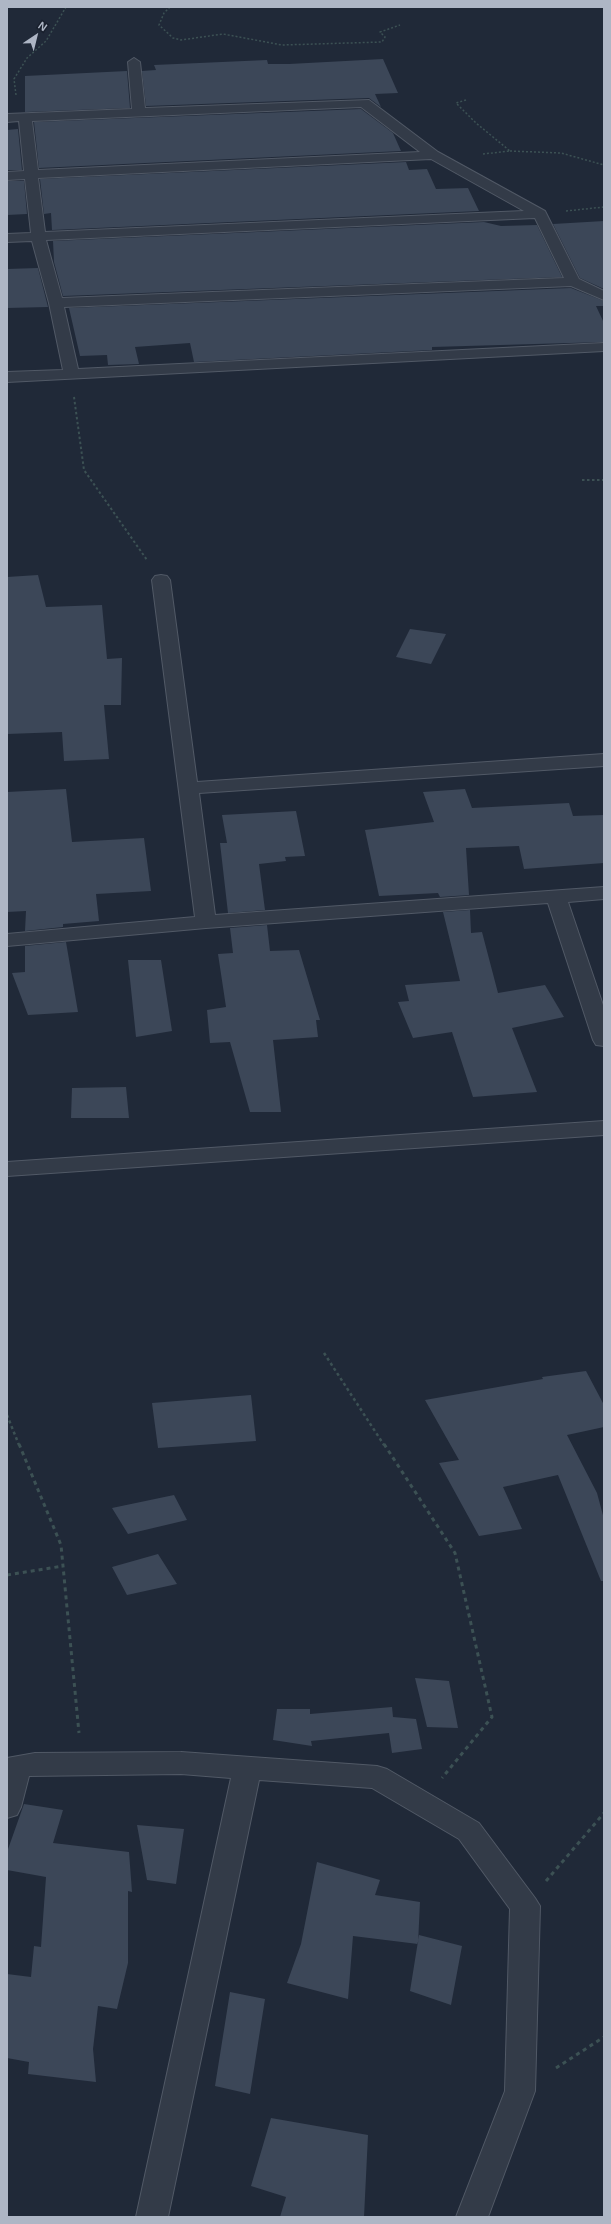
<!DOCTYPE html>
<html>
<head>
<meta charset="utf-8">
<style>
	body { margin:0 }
	#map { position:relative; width:611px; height:2224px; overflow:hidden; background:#202938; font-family:Helvetica,sans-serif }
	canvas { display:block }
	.frame { position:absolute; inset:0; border:8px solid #aeb6c5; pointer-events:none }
	.north { position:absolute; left:16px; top:16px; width:40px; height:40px; -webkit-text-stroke:3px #19202d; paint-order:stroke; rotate:35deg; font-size:11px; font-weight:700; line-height:16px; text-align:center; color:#aeb6c5 }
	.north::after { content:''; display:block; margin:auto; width:14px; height:18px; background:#aeb6c5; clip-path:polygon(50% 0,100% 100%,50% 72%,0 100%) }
</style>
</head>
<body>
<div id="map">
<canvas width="611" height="2224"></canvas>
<div class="frame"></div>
<div class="north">N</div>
</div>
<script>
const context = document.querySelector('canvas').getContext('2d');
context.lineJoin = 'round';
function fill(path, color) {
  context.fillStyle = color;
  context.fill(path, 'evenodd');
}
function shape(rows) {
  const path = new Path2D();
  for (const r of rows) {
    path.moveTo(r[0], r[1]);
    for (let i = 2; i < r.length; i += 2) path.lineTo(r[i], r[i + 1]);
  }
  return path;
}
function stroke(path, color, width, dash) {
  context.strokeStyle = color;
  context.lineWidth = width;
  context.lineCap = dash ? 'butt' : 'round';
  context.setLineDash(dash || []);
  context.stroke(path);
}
const building = shape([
	[383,59,398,93,375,94,381,107,369,98,146,106,142,71,156,70,154,65,267,60,268,64,289,64],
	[127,71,130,108,25,112,25,76],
	[361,109,393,133,401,151,39,168,34,122],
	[18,129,22,170,7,170,7,130],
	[406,162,409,170,427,169,436,189,468,188,479,211,52,230,51,213,44,214,40,179],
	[7,181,24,181,27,214,7,215],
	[604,221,604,289,580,278,553,224],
	[484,222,501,226,537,225,562,277,63,296,54,262,53,241],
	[38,268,48,307,7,308,7,269],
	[571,288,604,301,604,306,596,306,604,323,604,342,432,347,432,350,194,362,190,343,135,347,139,364,108,365,107,355,80,356,69,308],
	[38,575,46,607,102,605,107,659,122,658,121,705,104,705,109,759,64,761,62,732,7,734,7,577],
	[410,629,446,634,431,664,396,657],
	[66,789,72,842,144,838,151,891,96,894,99,921,63,924,63,927,25,931,26,911,7,912,7,792],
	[465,789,472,808,569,803,573,816,604,815,604,863,524,869,519,846,466,848,469,895,440,897,438,893,379,896,365,830,434,822,423,792],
	[296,811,305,856,285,857,286,861,259,864,265,910,228,913,220,843,227,843,222,815],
	[470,910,471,933,482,932,498,993,545,985,564,1017,512,1028,537,1092,473,1097,452,1032,413,1038,398,1002,409,1001,405,985,460,981,443,912],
	[267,925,270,951,299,950,320,1020,316,1020,318,1037,273,1040,281,1112,250,1112,230,1042,210,1043,207,1010,226,1007,218,954,233,953,230,928],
	[66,942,78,1012,28,1015,12,973,25,972,25,946],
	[128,960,161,960,172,1031,136,1037],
	[126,1087,129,1118,71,1118,72,1088],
	[586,1371,604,1405,604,1427,567,1435,597,1493,604,1519,604,1581,601,1581,558,1475,503,1487,522,1529,479,1536,439,1463,459,1460,425,1400,543,1379,542,1377],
	[251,1395,256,1441,158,1448,152,1403],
	[174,1495,187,1520,128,1534,112,1508],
	[158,1554,177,1584,127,1595,112,1567],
	[415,1678,449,1681,458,1728,427,1727],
	[392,1707,393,1717,416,1719,422,1749,392,1753,389,1733,311,1741,312,1746,273,1740,277,1709,310,1709,310,1714],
	[24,1804,63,1810,53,1843,129,1852,132,1892,128,1891,128,1963,117,2009,98,2006,93,2049,96,2082,28,2074,29,2062,7,2058,7,1974,31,1977,34,1946,41,1947,46,1877,7,1870,7,1852],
	[137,1825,184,1829,176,1884,147,1880],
	[317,1862,380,1880,375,1895,420,1902,418,1944,353,1936,348,1999,287,1983,301,1944],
	[419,1935,462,1946,451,2005,410,1991],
	[230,1992,265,1999,250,2094,215,2086],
	[271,2118,368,2135,364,2217,280,2217,286,2197,251,2186]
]);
const pathFar3 = shape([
	[170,7,164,13,159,25,173,38,181,40,223,34,282,45,382,42,385,37,380,32,400,25],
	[16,95,14,79,27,58,46,41,66,7],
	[466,100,456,103,476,123,510,151,483,154],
	[510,151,561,153,604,165],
	[566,211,604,207]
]);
const pathFar2 = shape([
	[74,397,84,470,147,560],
	[582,480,604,480]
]);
const pathFar1 = shape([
	[324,1353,384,1445],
	[7,1415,19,1445]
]);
const path = shape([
	[19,1444,61,1545,79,1733],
	[384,1444,455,1553,492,1717,442,1778],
	[7,1575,63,1566],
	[546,1881,604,1813],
	[556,2068,604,2037]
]);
const minor = shape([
	[134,58,140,62,145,108,369,100,438,152,545,211,579,279,604,291,604,300,571,286,64,307,78,369,604,343,604,351,7,382,7,372,63,370,49,303,32,241,7,242,7,234,31,233,25,179,7,180,7,172,24,171,19,121,7,122,7,114,132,109,128,62,134,58],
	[361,107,420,152,38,170,32,121,361,107],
	[431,159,524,211,45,232,38,178,431,159],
	[535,218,564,278,62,298,46,240,535,218],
	[161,575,167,576,170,580,197,782,604,754,604,766,199,793,215,915,604,887,604,899,568,902,604,1008,604,1046,596,1045,593,1040,548,903,206,928,7,946,7,934,195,917,152,580,155,576,161,575],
	[604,1121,604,1135,7,1176,7,1162,604,1121],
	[181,1752,377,1766,387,1769,479,1823,535,1898,540,1906,535,2091,488,2217,456,2217,505,2091,510,1909,459,1839,372,1788,259,1780,168,2217,136,2217,231,1778,181,1774,29,1776,21,1807,17,1815,7,1818,7,1758,35,1753,181,1752]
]);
fill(building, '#3c4758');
stroke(minor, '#515966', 2);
stroke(pathFar3, '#3c5154', 1.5, [2, 2]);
stroke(pathFar2, '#3c5154', 2, [2.5, 2.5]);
stroke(pathFar1, '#3c5154', 2.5, [3, 3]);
stroke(path, '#3c5154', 3, [4, 4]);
fill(minor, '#333b48');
</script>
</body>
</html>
